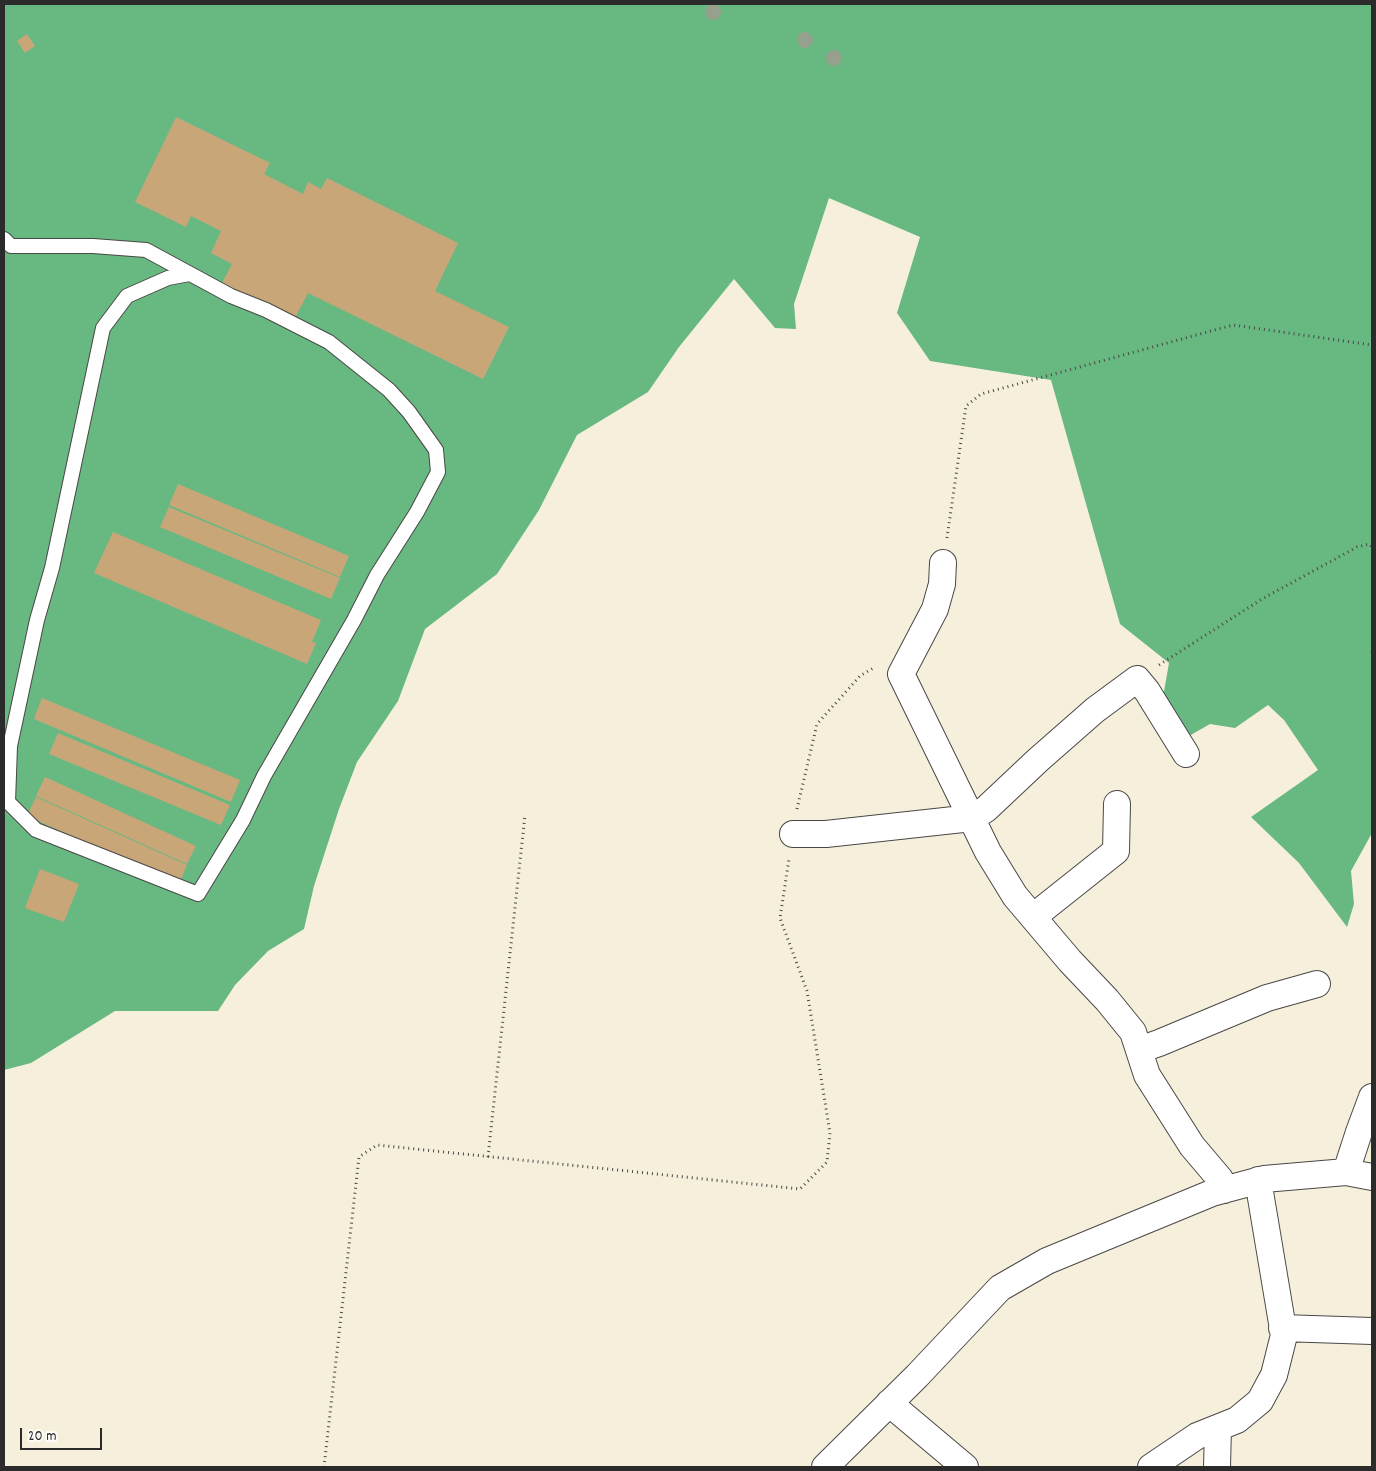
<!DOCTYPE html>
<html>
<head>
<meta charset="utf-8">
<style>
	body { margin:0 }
	#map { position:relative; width:1376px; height:1471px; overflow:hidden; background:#f6efdc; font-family:Dekko,sans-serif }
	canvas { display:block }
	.frame { position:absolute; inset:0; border:5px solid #2b2b2b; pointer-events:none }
	.scale { position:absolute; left:20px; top:1428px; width:82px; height:22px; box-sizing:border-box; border:2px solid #2b2b2b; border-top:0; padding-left:6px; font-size:15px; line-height:18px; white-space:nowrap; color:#2b2b2b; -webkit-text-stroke:4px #fdfcf7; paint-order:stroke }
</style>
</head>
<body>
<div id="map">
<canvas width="1376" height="1471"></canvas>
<div class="frame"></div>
<div class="scale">20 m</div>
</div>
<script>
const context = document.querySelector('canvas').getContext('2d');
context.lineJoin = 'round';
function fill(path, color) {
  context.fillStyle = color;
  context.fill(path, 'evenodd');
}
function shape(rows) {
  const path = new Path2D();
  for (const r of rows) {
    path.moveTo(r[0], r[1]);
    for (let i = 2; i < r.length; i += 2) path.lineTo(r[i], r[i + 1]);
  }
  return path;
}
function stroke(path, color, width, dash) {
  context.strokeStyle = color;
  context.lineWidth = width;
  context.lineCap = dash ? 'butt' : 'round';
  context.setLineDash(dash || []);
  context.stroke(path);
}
const forest = shape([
	[4,4,1372,4,1372,833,1351,871,1354,904,1347,927,1299,863,1251,817,1318,770,1284,720,1268,705,1235,728,1210,724,1189,736,1163,697,1169,663,1120,624,1051,380,930,361,897,313,920,237,829,198,794,304,796,329,775,328,734,279,679,347,648,392,577,435,539,510,497,574,425,629,398,701,357,762,339,809,314,886,304,929,268,951,235,985,218,1011,115,1011,31,1063,4,1070]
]);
const building = shape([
	[27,34,35,46,25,53,17,41],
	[176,117,270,163,264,174,303,194,308,182,321,189,327,178,458,243,435,291,509,327,483,379,308,293,295,318,222,283,232,264,211,253,221,231,191,216,186,227,135,202],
	[178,484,349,556,340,577,169,505],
	[169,507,340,578,331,599,160,527],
	[113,532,321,620,312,642,316,643,307,664,94,573],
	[42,698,240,780,231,802,34,719],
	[58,733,230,805,221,825,49,754],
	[45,777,196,846,187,864,36,796],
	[36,797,187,865,179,884,27,816],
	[40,869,79,884,64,922,25,908]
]);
const path = shape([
	[947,538,966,406,981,394,1233,325,1372,345],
	[1372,652,1372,654],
	[1159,665,1262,599,1357,547,1369,544,1372,547],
	[797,809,817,724,860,676,875,667],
	[488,1157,525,815],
	[324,1467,359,1157,377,1145,800,1189,827,1162,830,1133,807,991,780,918,789,859]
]);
const lane = shape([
	[4,239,11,246,93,246,146,250,231,296,266,310,329,342,389,390,409,412,436,450,438,472,417,512,377,575,354,620,264,776,243,820,198,894,36,830,8,802,10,746,37,620,52,568,103,328,127,296,168,278,189,274]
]);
const street = shape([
	[943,563,942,584,935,609,901,674,988,852,1015,896,1070,961,1107,1000,1133,1032,1147,1075,1192,1146,1220,1179,1224,1190],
	[793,834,826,834,972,818,986,809,1038,760,1095,710,1137,679,1147,691,1186,754],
	[1033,917,1116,851,1117,804],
	[1139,1050,1159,1043,1267,998,1317,984],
	[1346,1172,1359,1132,1372,1097],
	[1282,1328,1372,1331],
	[889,1403,965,1467],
	[825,1467,917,1376,1000,1288,1047,1261,1212,1193,1264,1179,1346,1172,1372,1177],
	[1151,1467,1197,1436,1237,1420,1260,1401,1274,1375,1284,1335,1258,1180],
	[1217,1467,1218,1428]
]);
const trees = [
	[713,12],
	[805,40],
	[834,58]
];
fill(forest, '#68b882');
fill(building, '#c9a678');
stroke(lane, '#494846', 16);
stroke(street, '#494846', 28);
stroke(path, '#494846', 3, [1, 4]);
stroke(lane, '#fff', 14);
stroke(street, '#fff', 26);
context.fillStyle = '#95a08d';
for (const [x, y] of trees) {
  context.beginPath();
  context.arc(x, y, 8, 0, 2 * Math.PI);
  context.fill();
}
</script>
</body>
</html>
